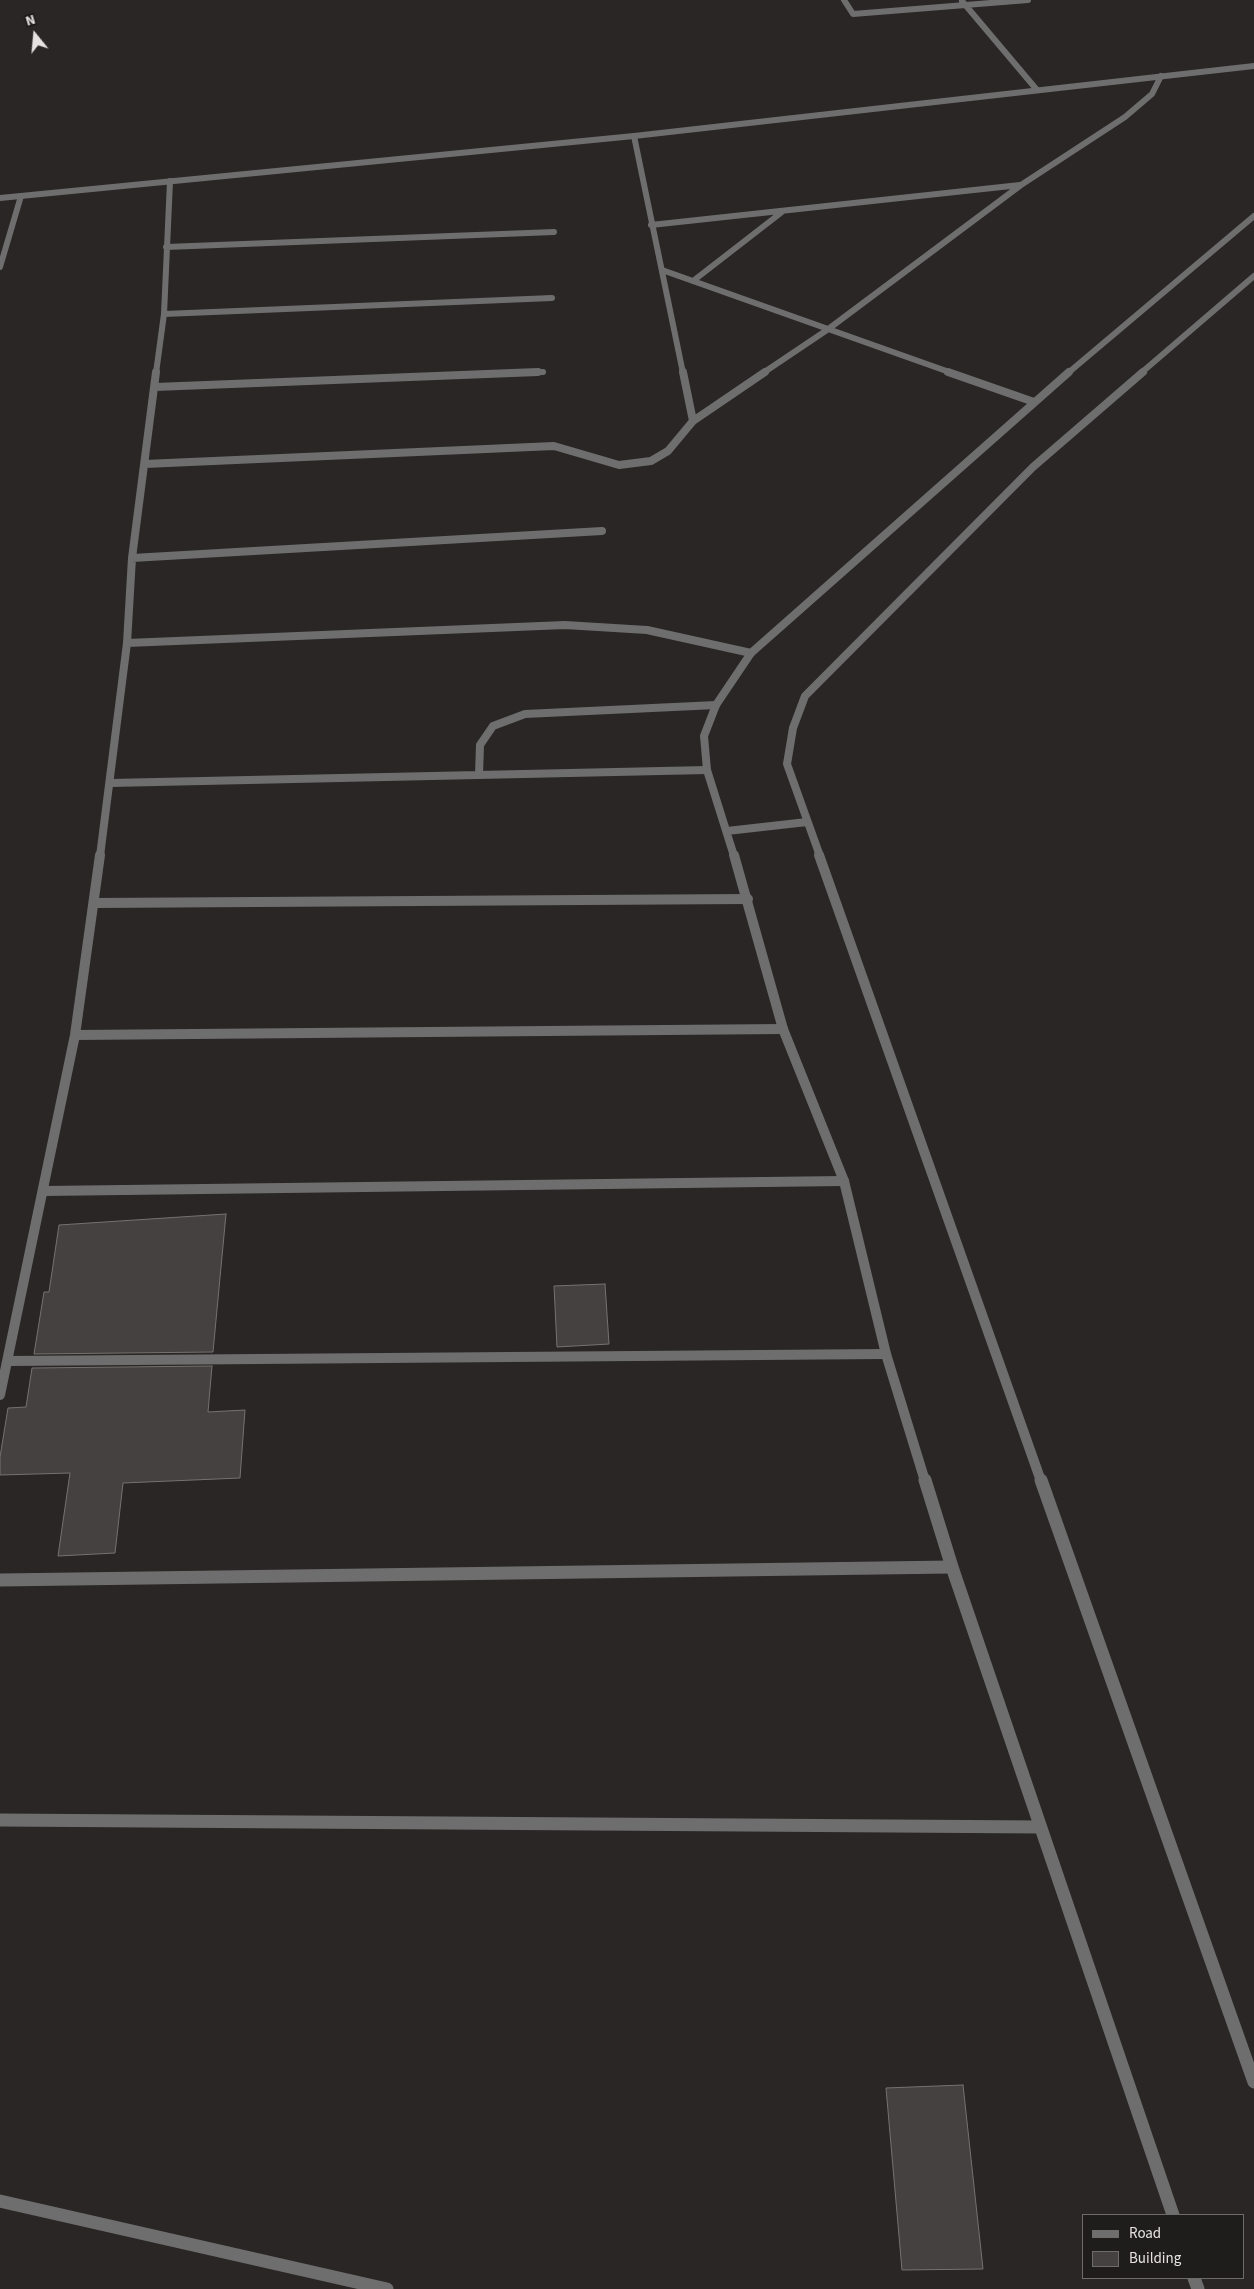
<!DOCTYPE html>
<html>
<head>
<meta charset="utf-8">
<style>
	body { margin:0 }
	#map { position:relative; width:1254px; height:2289px; overflow:hidden; background:#292625; font-family:"Source Sans 3",sans-serif }
	canvas { display:block }
	.legend { position:absolute; left:1082px; top:2214px; width:162px; height:65px; box-sizing:border-box; background:#1f1c1c; border:1px solid #6e6c6b; margin:0; padding:6px 9px; list-style:none; font-size:15px; color:#e5e3e2 }
	.legend li { display:flex; align-items:center; gap:10px; height:25px }
	.legend b { width:25px; border:1px solid #6e6c6b }
	.north { position:absolute; left:10px; top:10px; width:50px; height:50px; -webkit-text-stroke:4px #1f1c1c; paint-order:stroke; rotate:343deg; font-size:14px; font-weight:700; line-height:20px; text-align:center; color:#e5e3e2 }
	.north::after { content:''; display:block; margin:auto; width:18px; height:22px; background:#e5e3e2; clip-path:polygon(50% 0,100% 100%,50% 72%,0 100%) }
</style>
</head>
<body>
<div id="map">
<canvas width="1254" height="2289"></canvas>
<ul class="legend">
<li><b style="height:6px;background:#6f6e6e"></b>Road</li>
<li><b style="height:14px;background:#454141"></b>Building</li>
</ul>
<div class="north">N</div>
</div>
<script>
const context = document.querySelector('canvas').getContext('2d');
context.lineJoin = 'round';
function fill(path, color) {
  context.fillStyle = color;
  context.fill(path, 'evenodd');
}
function shape(rows) {
  const path = new Path2D();
  for (const r of rows) {
    path.moveTo(r[0], r[1]);
    for (let i = 2; i < r.length; i += 2) path.lineTo(r[i], r[i + 1]);
  }
  return path;
}
function stroke(path, color, width, dash) {
  context.strokeStyle = color;
  context.lineWidth = width;
  context.lineCap = dash ? 'butt' : 'round';
  context.setLineDash(dash || []);
  context.stroke(path);
}
const building = shape([
	[226,1214,213,1352,34,1354,44,1292,49,1292,59,1225,226,1214],
	[605,1284,609,1344,557,1347,554,1286,605,1284],
	[212,1366,208,1412,245,1410,240,1478,123,1483,115,1553,58,1556,70,1473,0,1475,0,1457,8,1408,26,1407,32,1368,212,1366],
	[963,2085,983,2269,902,2270,886,2088,963,2085]
]);
const minorFar3 = shape([
	[844,0,853,14,1028,0],
	[962,1,1037,90],
	[634,136,683,373],
	[651,225,1020,185],
	[166,247,554,232],
	[0,267,21,196],
	[662,270,952,373],
	[693,281,782,212],
	[164,314,552,298],
	[156,373,164,314,170,181],
	[506,373,543,372],
	[763,373,827,330,1021,185,1125,117,1152,94,1161,76]
]);
const minorFar2 = shape([
	[948,372,1034,402],
	[155,387,538,372],
	[693,421,765,372],
	[145,464,554,446,619,465,651,461,668,451,693,421,683,372],
	[132,558,602,531],
	[127,643,565,625,647,630,751,653],
	[479,775,480,745,493,726,525,714,716,705],
	[111,783,707,770],
	[100,856,127,643,132,558,156,372]
]);
const minorFar1 = shape([
	[94,903,748,899],
	[75,1035,783,1029],
	[44,1191,844,1181],
	[8,1361,886,1354],
	[0,1395,75,1035,100,855]
]);
const minor = shape([
	[0,1580,952,1567],
	[0,1820,1040,1827]
]);
const tertiaryFar3 = shape([
	[0,198,634,136,1254,66],
	[1068,373,1254,216],
	[1141,373,1254,276]
]);
const tertiaryFar2 = shape([
	[727,831,807,822],
	[734,856,707,770,704,736,716,705,751,653,1069,372],
	[820,856,787,764,793,728,805,696,1033,467,1143,372]
]);
const tertiaryFar1 = shape([
	[734,855,783,1029,844,1181,886,1354,925,1481],
	[819,855,1041,1481]
]);
const tertiary = shape([
	[925,1480,952,1567,1173,2215],
	[1041,1480,1254,2082],
	[0,2201,387,2289],
	[1194,2278,1198,2289]
]);
fill(building, '#454141');
stroke(building, '#767271', 1);
stroke(minorFar3, '#6f6e6e', 6);
stroke(minorFar2, '#6f6e6e', 8);
stroke(minorFar1, '#6f6e6e', 10);
stroke(minor, '#6f6e6e', 13);
stroke(tertiaryFar3, '#6f6e6e', 6);
stroke(tertiaryFar2, '#6f6e6e', 8);
stroke(tertiaryFar1, '#6f6e6e', 10);
stroke(tertiary, '#6f6e6e', 13);
</script>
</body>
</html>
